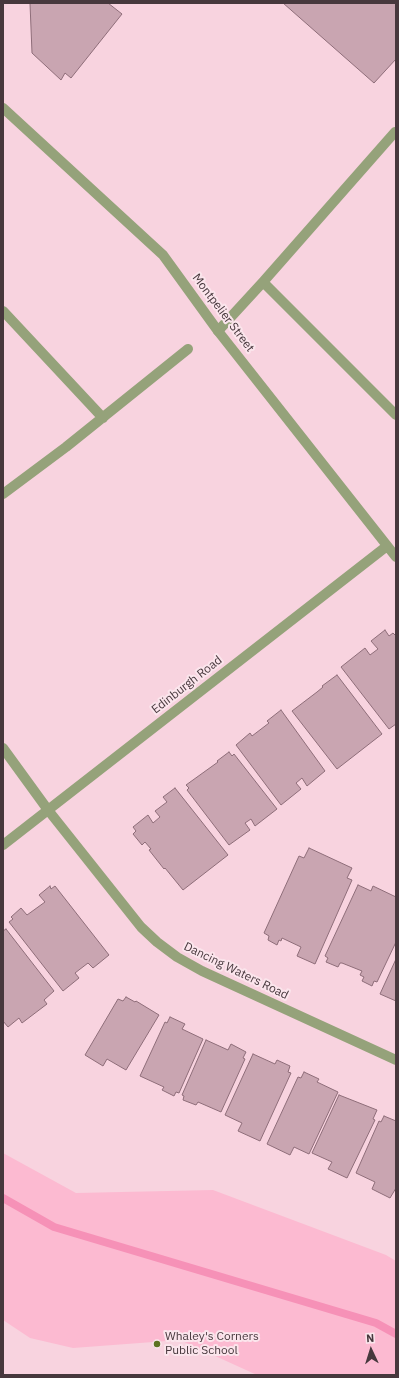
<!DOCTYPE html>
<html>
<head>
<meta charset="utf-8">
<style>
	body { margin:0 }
	#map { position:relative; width:399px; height:1378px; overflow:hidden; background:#f8d3df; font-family:"IBM Plex Sans",sans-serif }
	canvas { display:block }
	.frame { position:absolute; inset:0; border:4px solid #47383d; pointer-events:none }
	.north { position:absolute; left:351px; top:1330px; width:40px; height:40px; -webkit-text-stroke:3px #fbe5ec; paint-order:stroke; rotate:356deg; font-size:11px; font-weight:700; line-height:16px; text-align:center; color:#47383d }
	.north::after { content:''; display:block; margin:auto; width:14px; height:18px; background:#47383d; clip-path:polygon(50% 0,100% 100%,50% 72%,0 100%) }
</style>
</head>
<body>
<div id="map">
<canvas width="399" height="1378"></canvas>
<div class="frame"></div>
<div class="north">N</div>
</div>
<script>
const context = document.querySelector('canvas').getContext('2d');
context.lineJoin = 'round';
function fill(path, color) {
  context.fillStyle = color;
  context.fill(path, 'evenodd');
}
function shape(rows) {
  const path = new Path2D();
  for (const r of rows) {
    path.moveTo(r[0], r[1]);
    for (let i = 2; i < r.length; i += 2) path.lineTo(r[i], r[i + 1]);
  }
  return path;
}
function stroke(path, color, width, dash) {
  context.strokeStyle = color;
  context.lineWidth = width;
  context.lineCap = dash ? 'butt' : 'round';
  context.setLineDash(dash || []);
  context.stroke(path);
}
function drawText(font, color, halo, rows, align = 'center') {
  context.font = font + ' "IBM Plex Sans",sans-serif';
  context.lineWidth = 4;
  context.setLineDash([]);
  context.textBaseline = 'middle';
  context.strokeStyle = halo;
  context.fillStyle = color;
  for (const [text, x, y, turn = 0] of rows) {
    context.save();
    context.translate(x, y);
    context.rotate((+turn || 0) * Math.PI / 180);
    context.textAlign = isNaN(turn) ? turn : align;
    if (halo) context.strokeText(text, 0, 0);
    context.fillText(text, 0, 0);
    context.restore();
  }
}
const green = shape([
	[3,1153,76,1193,213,1190,386,1255,396,1261,396,1375,257,1375,180,1340,73,1348,30,1338,3,1320]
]);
const stream = shape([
	[3,1198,54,1227,376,1323,396,1334]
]);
const building = shape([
	[30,3,108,3,122,14,71,78,65,73,61,80,32,53,30,3],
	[283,3,396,3,396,59,374,83,283,3],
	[385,630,389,636,393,633,396,636,396,724,389,729,341,667,365,648,370,655,378,649,371,641,385,630],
	[337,675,382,734,337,769,292,711,317,692,323,687,322,686,337,675],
	[281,710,325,771,307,786,302,778,296,783,301,789,281,805,236,745,250,733,252,736,269,723,267,721,281,710],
	[229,752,232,756,234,754,277,809,255,826,251,819,245,823,250,830,229,845,187,790,189,788,186,785,218,762,217,761,229,752],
	[175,788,228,855,183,890,165,868,164,869,149,850,151,849,145,842,142,845,133,834,136,831,133,827,148,815,153,823,160,817,155,811,167,802,163,797,175,788],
	[309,848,352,868,347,878,352,880,315,964,297,956,301,947,282,938,281,941,279,940,277,945,268,940,269,936,264,933,299,856,304,858,309,848],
	[358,885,371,891,373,886,396,897,396,942,377,982,374,981,372,986,362,981,364,977,360,975,362,971,342,963,340,963,338,967,326,962,328,958,325,956,358,885],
	[50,886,51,889,55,886,109,955,93,968,88,963,75,973,79,978,63,991,9,922,13,919,11,917,21,908,27,915,45,902,39,895,50,886],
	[6,929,54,991,44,1000,47,1004,22,1023,19,1018,8,1027,3,1021,3,931,6,929],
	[396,959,396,1001,380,994,396,959],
	[126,997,135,1002,136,1001,159,1015,126,1070,107,1059,103,1066,85,1055,118,999,123,1001,126,997],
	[170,1017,185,1024,182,1029,203,1039,179,1093,176,1092,174,1096,162,1090,164,1087,140,1076,165,1022,167,1023,170,1017],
	[206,1040,228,1050,231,1044,246,1052,243,1058,245,1059,221,1112,198,1102,196,1105,183,1100,184,1096,182,1095,206,1040],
	[253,1054,275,1064,277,1060,290,1066,288,1072,291,1073,260,1141,238,1131,242,1123,225,1115,253,1054],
	[304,1072,319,1079,317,1082,338,1092,309,1154,294,1147,290,1155,267,1144,298,1077,301,1078,304,1072],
	[339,1095,377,1110,373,1119,375,1120,347,1178,328,1169,332,1162,312,1153,339,1095],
	[384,1116,396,1121,396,1188,390,1198,372,1189,375,1182,356,1173,379,1121,381,1122,384,1116]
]);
const service = shape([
	[263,282,396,415],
	[3,311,103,418],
	[218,331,263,282,395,132],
	[3,494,66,447,188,349],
	[3,748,48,810]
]);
const minor = shape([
	[3,108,163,255,218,331,396,557],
	[48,810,141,927,157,942,177,957,202,971,396,1060],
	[3,845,387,546]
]);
const markers = [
	[157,1344,4,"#5d7221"]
];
const streetNames = [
	["Montpelier Street",223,313,53],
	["Edinburgh Road",187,685,-38],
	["Dancing Waters Road",236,971,26]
];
const poiNames = [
	["Whaley's Corners",165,1337],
	["Public School",165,1351]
];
fill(green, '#fcbad1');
stroke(stream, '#f691b7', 8);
fill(building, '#c9a5b1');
stroke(building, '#8e6d79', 1);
stroke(service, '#95a27a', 10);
stroke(minor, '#95a27a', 10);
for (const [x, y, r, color] of markers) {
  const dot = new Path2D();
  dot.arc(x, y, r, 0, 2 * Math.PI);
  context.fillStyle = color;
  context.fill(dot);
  stroke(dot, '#fbe5ec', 1.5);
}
drawText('12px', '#47383d', '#fbe5ec', streetNames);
drawText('12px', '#47383d', '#fbe5ec', poiNames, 'left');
</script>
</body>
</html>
